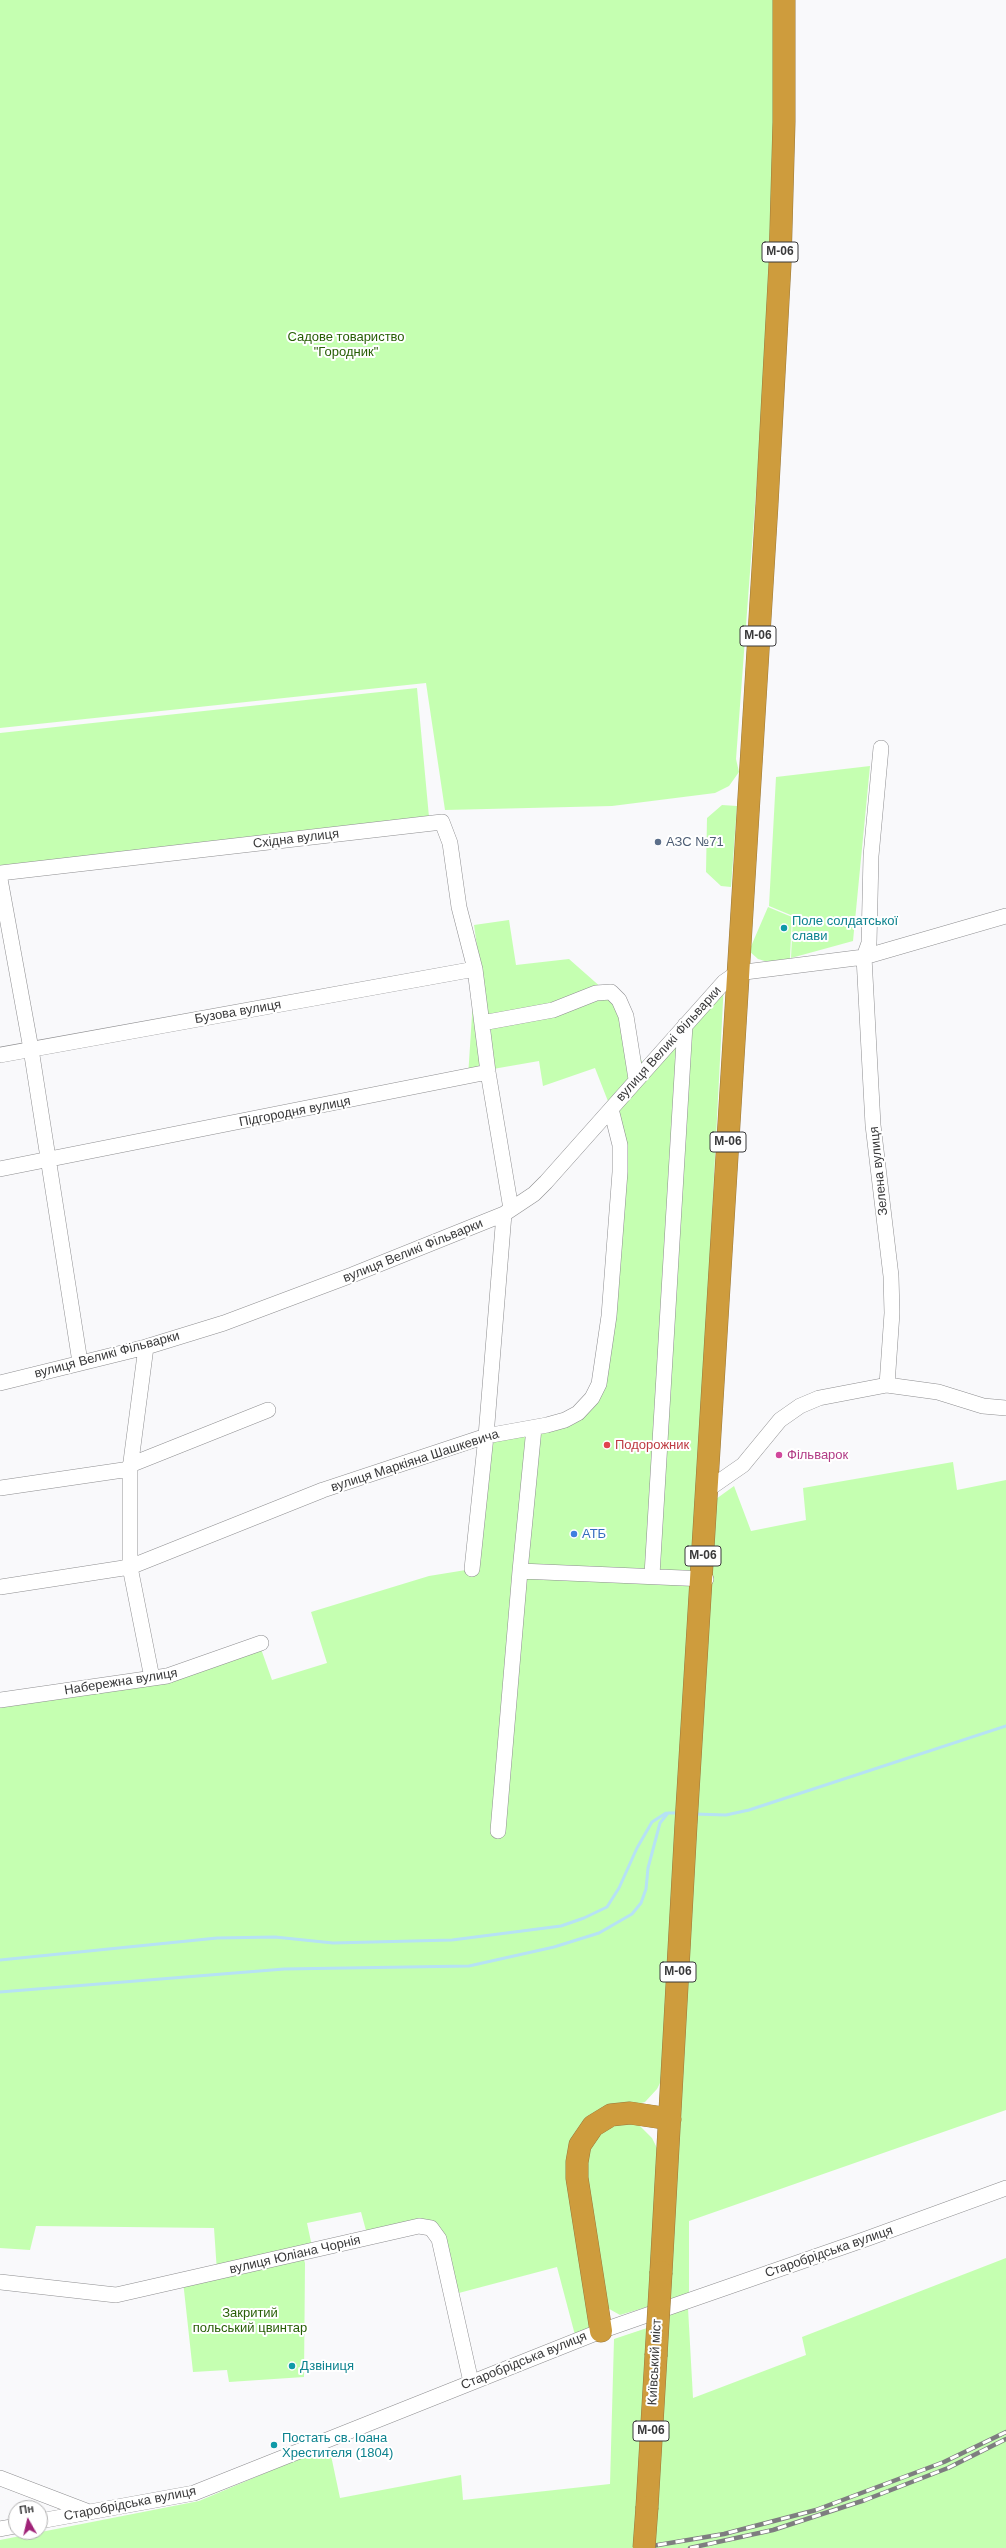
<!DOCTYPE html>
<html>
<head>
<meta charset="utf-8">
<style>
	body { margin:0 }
	#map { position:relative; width:1006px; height:2548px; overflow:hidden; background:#f9f9fb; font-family:Helvetica,sans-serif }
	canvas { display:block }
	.north { position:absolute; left:8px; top:2500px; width:40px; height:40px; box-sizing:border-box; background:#fff; border:1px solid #b0b0b0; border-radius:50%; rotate:352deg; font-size:11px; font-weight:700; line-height:16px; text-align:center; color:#39393a }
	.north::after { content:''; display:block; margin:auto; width:14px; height:18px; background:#9f2277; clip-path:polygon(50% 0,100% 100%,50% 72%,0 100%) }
</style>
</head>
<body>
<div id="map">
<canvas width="1006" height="2548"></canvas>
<div class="north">Пн</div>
</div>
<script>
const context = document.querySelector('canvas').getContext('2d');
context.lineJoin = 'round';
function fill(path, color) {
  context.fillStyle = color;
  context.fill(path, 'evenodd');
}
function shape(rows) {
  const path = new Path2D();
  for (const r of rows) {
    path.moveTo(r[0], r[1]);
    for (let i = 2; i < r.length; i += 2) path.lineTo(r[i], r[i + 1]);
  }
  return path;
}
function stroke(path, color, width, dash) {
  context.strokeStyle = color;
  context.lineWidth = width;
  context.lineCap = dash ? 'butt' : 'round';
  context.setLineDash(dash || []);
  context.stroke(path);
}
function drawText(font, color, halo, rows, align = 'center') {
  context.font = font + ' Helvetica,sans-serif';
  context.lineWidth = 4;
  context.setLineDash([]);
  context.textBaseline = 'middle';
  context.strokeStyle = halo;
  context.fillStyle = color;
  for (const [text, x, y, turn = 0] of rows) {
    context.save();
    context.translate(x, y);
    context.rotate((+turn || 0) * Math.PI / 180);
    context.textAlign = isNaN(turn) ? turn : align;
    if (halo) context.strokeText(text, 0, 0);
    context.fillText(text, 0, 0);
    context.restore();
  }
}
const green = shape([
	[0,0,775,0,773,265,736,759,739,772,729,786,715,793,612,806,445,810,426,683,0,728],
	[417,688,429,817,0,869,0,733],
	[870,766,853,941,791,958,793,916,769,906,776,777],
	[722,805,737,806,731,887,721,886,706,872,707,818],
	[768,907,792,917,790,959,768,962,758,959,749,951],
	[509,920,516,965,569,959,603,989,622,1011,645,1069,724,982,693,1585,663,2077,657,2089,645,2102,629,2106,583,2128,592,2328,575,2335,557,2267,455,2294,431,2228,368,2238,361,2212,307,2223,313,2251,217,2272,214,2228,36,2226,30,2250,0,2248,0,1706,153,1684,260,1646,272,1680,327,1663,311,1612,429,1576,472,1569,486,1436,547,1425,592,1398,620,1172,611,1109,595,1068,543,1086,539,1061,493,1069,468,1077,475,969,480,968,474,925],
	[953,1462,957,1490,1006,1480,1006,2110,689,2221,689,2296,665,2303,716,1499,734,1486,751,1531,806,1520,803,1488],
	[613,2122,638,2124,652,2138,657,2148,650,2306,620,2315,604,2306,582,2161,596,2131],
	[302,2254,305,2263,304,2377,229,2382,227,2370,193,2372,183,2281],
	[1006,2258,1006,2548,651,2548,665,2317,688,2308,693,2398,806,2355,802,2337],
	[647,2328,635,2548,0,2548,0,2540,199,2501,329,2446,340,2498,461,2475,463,2500,610,2484,614,2339]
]);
const stream = shape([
	[694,1814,726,1815,749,1810,1006,1726],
	[0,1960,217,1938,275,1937,333,1943,452,1940,561,1926,584,1918,607,1907,619,1888,637,1848,652,1822,666,1813],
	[0,1992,284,1969,469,1966,554,1947,599,1933,632,1914,641,1903,646,1889,648,1868,660,1823,668,1813,678,1813]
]);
const minor = shape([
	[881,748,871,856,869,943,864,957,873,1125,891,1276,892,1313,887,1385],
	[0,873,442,822,450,843,459,907,475,969,488,1072,511,1209],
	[0,879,31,1049,80,1362],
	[482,1023,553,1010,596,993,611,992,619,1000,626,1016,636,1079],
	[0,1055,475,969],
	[0,1169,488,1072],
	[146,1347,130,1469,130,1567,152,1678],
	[0,1383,146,1347,224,1323,352,1275,504,1214,534,1194,546,1182,724,982,737,973,864,957,1006,916],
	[130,1465,268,1410],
	[0,1488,130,1469],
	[707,1490,743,1465,780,1420,800,1406,819,1398,887,1385,938,1392,983,1406,1006,1408],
	[472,1569,486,1436,504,1214],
	[520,1571,534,1428],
	[652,1575,685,1025],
	[0,1587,130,1567,323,1490,486,1436,547,1425,565,1420,578,1413,592,1398,599,1384,609,1316,620,1172,620,1145,611,1109],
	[0,1700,167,1676,261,1643],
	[498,1831,520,1571,706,1579],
	[0,2282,116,2295,419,2226,431,2228,439,2239,471,2382],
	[0,2478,89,2512],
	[40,2521,194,2493,601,2331,866,2239,1006,2188],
	[0,2529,16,2526]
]);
const highway = shape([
	[661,2272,686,1824,767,504,780,264,784,122,784,0],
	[601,2331,577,2178,577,2162,580,2145,593,2126,611,2115,630,2113,670,2119],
	[647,2507,656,2356]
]);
const rail = shape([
	[640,2548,724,2534,816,2510,944,2462,1006,2432],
	[690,2548,773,2530,865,2500,948,2468,1006,2439]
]);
const highwayBridge = shape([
	[656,2356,661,2272],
	[644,2548,647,2507]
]);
const markers = [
	[658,842,4,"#5c6f8a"],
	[784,928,4,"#0f9aa8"],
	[607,1445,4,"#e0444e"],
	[779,1455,4,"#d1479c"],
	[574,1534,4,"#3f7fe0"],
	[292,2366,4,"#0f9aa8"],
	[274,2445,4,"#0f9aa8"]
];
const shields = [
	[780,252,36],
	[758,636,36],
	[728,1142,36],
	[703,1556,36],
	[678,1972,36],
	[651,2431,36]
];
const shieldNames = [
	["М-06",780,252],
	["М-06",758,636],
	["М-06",728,1142],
	["М-06",703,1556],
	["М-06",678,1972],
	["М-06",651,2431]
];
const parkNames = [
	["Садове товариство",346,337],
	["\"Городник\"",346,352],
	["Закритий",250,2313],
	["польський цвинтар",250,2328]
];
const streetNames = [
	["Східна вулиця",296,839,-7],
	["Бузова вулиця",238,1012,-10],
	["вулиця Великі Фільварки",669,1044,-48],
	["Підгородня вулиця",295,1112,-11],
	["Зелена вулиця",879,1171,-96],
	["вулиця Великі Фільварки",413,1251,-22],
	["вулиця Великі Фільварки",107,1355,-15],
	["вулиця Маркіяна Шашкевича",415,1461,-18],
	["Набережна вулиця",121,1682,-9],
	["Старобрідська вулиця",829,2252,-19],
	["вулиця Юліана Чорнія",295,2255,-13],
	["Старобрідська вулиця",524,2361,-22],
	["Київський міст",655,2362,-87],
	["Старобрідська вулиця",130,2504,-11]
];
const serviceNames = [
	["АЗС №71",666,842]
];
const cultureNames = [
	["Поле солдатської",792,921],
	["слави",792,936],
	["Дзвіниця",300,2366],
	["Постать св. Іоана",282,2438],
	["Хрестителя (1804)",282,2453]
];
const healthNames = [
	["Подорожник",615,1445]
];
const hotelNames = [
	["Фільварок",787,1455]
];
const shopNames = [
	["АТБ",582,1534]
];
fill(green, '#c5ffb1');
stroke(stream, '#b6e2f4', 3);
stroke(minor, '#8e8e90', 16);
stroke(highway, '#9a793c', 23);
stroke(minor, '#fff', 15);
stroke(highway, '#ce9c3d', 22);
stroke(rail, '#7e7e80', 4.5);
stroke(rail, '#fff', 3, [9]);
stroke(highwayBridge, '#9a793c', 23, []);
stroke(highwayBridge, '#ce9c3d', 22);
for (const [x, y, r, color] of markers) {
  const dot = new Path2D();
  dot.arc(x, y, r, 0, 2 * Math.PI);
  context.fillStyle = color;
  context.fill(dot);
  stroke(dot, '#fff', 1.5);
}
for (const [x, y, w] of shields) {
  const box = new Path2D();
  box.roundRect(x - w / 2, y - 10, w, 20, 3);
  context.fillStyle = '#fff';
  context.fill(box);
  stroke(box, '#39393a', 1);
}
drawText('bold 12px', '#39393a', null, shieldNames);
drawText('13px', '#275e05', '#fff', parkNames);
drawText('13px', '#39393a', '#fff', streetNames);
drawText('13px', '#4e5e75', '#fff', serviceNames, 'left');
drawText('13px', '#0d838f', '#fff', cultureNames, 'left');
drawText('13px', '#be3a42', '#fff', healthNames, 'left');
drawText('13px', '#b23c85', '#fff', hotelNames, 'left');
drawText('13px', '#366cbe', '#fff', shopNames, 'left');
</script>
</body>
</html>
